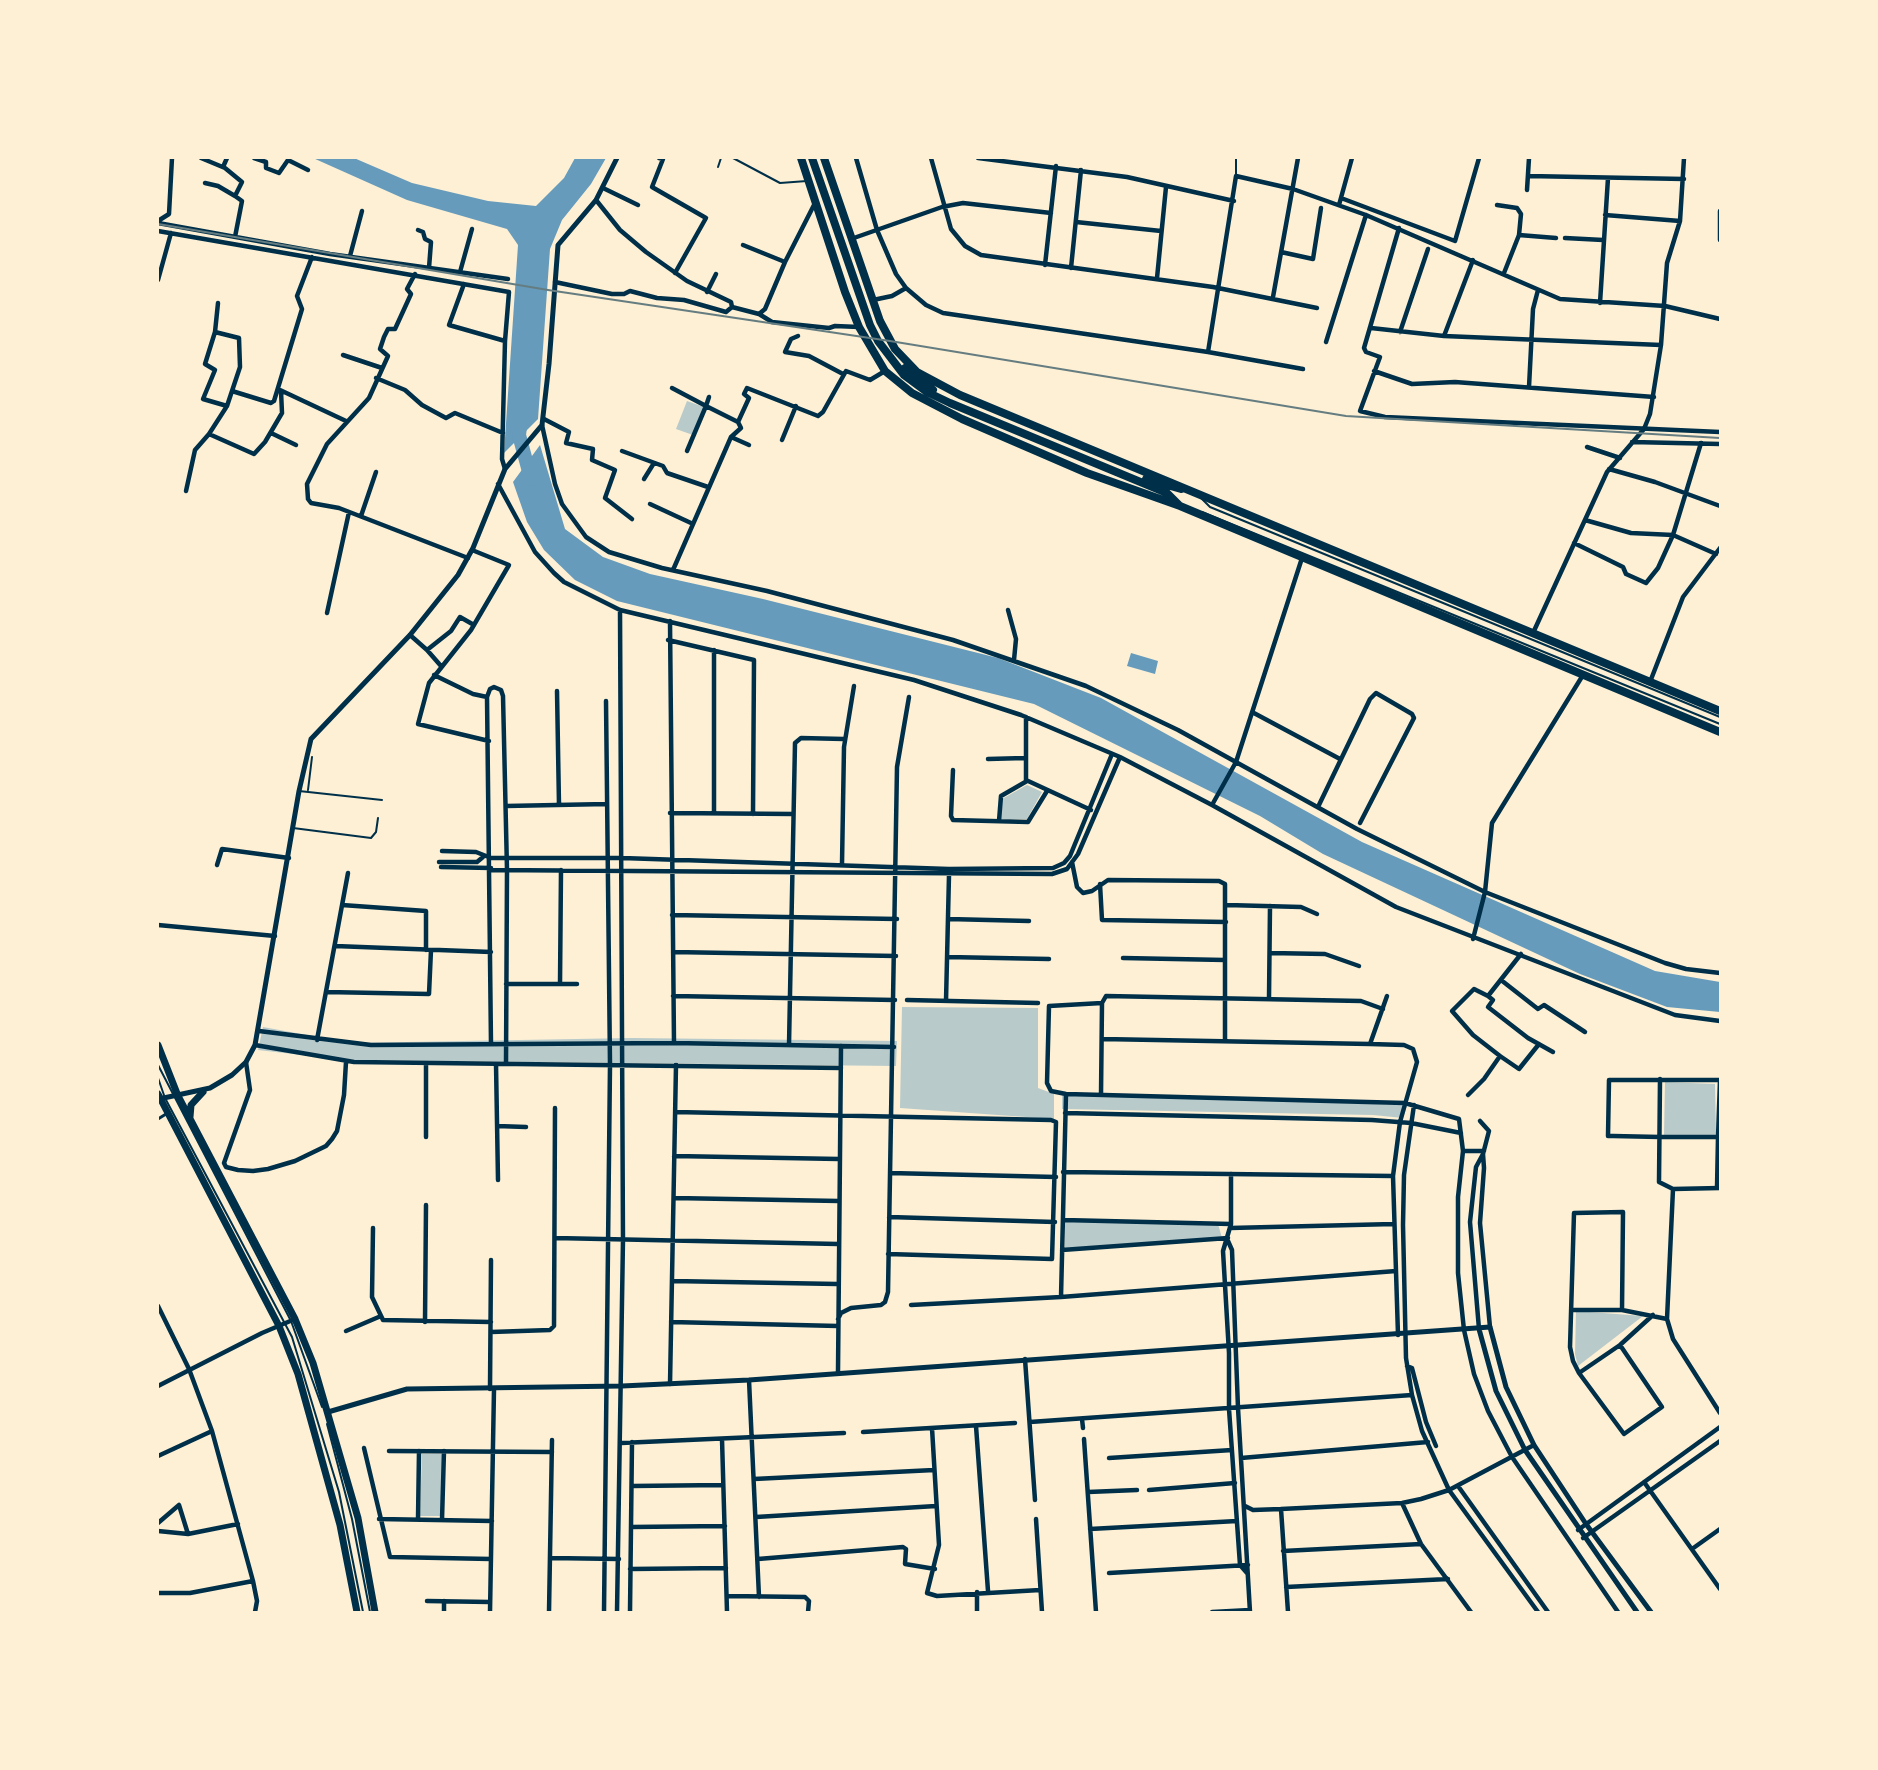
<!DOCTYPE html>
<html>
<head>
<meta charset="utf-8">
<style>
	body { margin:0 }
	#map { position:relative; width:1878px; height:1770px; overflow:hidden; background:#fdf0d5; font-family:Literata,serif }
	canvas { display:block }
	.frame { position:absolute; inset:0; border:159px solid #fdf0d5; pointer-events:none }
</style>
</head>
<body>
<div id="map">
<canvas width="1878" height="1770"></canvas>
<div class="frame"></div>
</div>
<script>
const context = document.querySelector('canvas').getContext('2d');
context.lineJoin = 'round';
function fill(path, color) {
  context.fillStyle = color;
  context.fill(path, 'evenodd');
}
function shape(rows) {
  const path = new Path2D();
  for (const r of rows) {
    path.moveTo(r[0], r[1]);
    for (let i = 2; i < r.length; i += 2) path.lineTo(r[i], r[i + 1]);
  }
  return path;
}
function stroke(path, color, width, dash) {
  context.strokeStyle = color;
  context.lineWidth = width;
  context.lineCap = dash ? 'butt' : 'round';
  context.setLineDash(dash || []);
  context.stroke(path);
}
const green = shape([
	[687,401,704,407,693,435,676,429],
	[1027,785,1042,792,1027,819,1001,819,1002,799],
	[902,1007,1038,1008,1038,1088,1054,1094,1054,1119,900,1108],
	[263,1027,351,1043,632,1038,897,1041,896,1066,346,1060,258,1050],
	[1665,1082,1715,1084,1716,1136,1664,1135],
	[1062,1094,1407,1105,1403,1118,1373,1115,1062,1109],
	[1065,1221,1218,1224,1222,1238,1065,1248],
	[1576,1311,1643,1316,1578,1366,1575,1354],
	[422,1454,443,1454,441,1516,420,1516]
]);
const water = shape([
	[313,158,354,158,412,183,488,201,536,206,564,178,575,158,606,158,591,184,562,220,550,249,538,419,504,453,518,245,507,229,407,200],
	[540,445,565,529,603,557,650,574,763,599,998,658,1101,698,1362,842,1655,971,1720,982,1720,1012,1667,1007,1580,974,1323,854,1260,816,1034,704,617,601,575,580,544,550,527,522,513,482],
	[1131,653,1158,661,1155,674,1127,666]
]);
const river = shape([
	[521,419,519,435,531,479]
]);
const service = shape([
	[733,158,780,183,807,181],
	[1236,158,1236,176],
	[718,167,721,158],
	[1201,498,1210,507,1720,717],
	[1202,512,1720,724],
	[308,790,312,757],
	[299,791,382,800],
	[293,828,371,838,376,832,378,818],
	[158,1065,291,1321,322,1407],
	[158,1078,165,1098,292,1337,339,1492,363,1612],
	[327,1424,352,1519,370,1612]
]);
const pedestrian = shape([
	[158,1119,166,1114]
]);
const minor = shape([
	[201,158,225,168,242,182,235,196,242,201,235,237],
	[254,158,266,162,266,168,279,173,288,160,308,170],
	[659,158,663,159,652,187,706,218,675,273],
	[856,158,877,230,896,274,906,288,926,305,943,313,1208,352,1303,369],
	[931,158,951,229,965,246,981,255,1213,287,1317,308],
	[978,158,1127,177,1234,201],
	[223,167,227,158],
	[1528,176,1684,179],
	[205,183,218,186,235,196],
	[603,188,638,205],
	[1527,190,1529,158],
	[1341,198,1455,241,1479,158],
	[596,200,620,230,646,252,687,281,731,302,732,307,759,314,772,322,829,328,835,326,859,327],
	[1339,205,1352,158],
	[1497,205,1517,208,1521,214,1519,235,1504,273],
	[1720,211,1720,240],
	[1605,215,1680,221],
	[158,221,169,214,172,158],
	[1076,222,1161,231],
	[158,223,330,254,508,279],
	[1399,228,1364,348,1366,352,1380,357,1360,411,1385,417,1720,432],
	[418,230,423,232,425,239,431,242,429,268],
	[158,231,509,292,505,341,502,459,505,469],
	[1519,235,1556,238],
	[1565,238,1603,240],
	[851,239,942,207,963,203,1051,213],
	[743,245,785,262],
	[1281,252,1313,259,1321,208],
	[350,256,362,211],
	[1045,265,1056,166],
	[1071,268,1081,170],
	[460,272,472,229],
	[415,274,407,289,411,294,395,329,388,329,384,337,380,349,388,356,369,398,327,444,307,484,308,499,311,503,339,508,468,558],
	[1157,278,1166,187],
	[158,280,171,233],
	[555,282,612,294,624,294,630,291,657,298,684,300,726,312,732,307],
	[464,284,449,325,505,341],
	[707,292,716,274],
	[1273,297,1298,158],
	[873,300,892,296,906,288],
	[1600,303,1608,178],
	[759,314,765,309,785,262,815,203],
	[1371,328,1444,336,1661,345],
	[215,332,205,364,215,370,203,399,227,406],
	[1400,332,1428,249],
	[798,336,791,339,785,352,809,356,843,374],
	[1444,336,1473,260],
	[1326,342,1366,215],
	[1208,352,1236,176,1293,189,1366,215,1560,299,1665,306,1720,319],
	[343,355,382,368],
	[1374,371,1412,384,1455,382,1654,397],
	[376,378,405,390,422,405,446,418,455,413,503,433],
	[1529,387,1533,309,1538,290],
	[672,388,706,406,709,397],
	[280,390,346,421],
	[232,391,271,403,274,401,302,309,297,296,312,257],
	[544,419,569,432,566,443,593,449,592,460,615,470,605,498,632,519],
	[542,425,555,484,562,504,586,537,609,552,662,568,767,591,953,640,1086,686,1178,730,1357,829,1485,892,1665,963,1686,969,1720,973],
	[271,433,296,445],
	[209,434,254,454,265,442,282,413,281,391],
	[731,437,749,445],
	[782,440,796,406],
	[1632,442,1720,444],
	[1587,447,1620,458],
	[622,451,663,466,667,473,708,487],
	[687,451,706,406,738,422],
	[1609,469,1655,482,1720,506],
	[644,479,654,463],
	[498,484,535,552,554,573,564,582,620,610,914,680,1021,715,1120,757,1212,805,1396,907,1675,1015,1720,1021],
	[186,491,195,450,209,434,227,406,240,367,239,338,215,332,218,303],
	[650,504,691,523],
	[361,516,376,472],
	[1585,520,1631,533,1673,535,1716,554],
	[1574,543,1623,567,1626,574,1646,583,1658,568,1673,535,1701,443],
	[472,550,509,565,471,630,429,683,418,724,489,741],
	[673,570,731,437,741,428,738,422,749,398,744,394,747,388,818,416,823,412,846,371,870,380,885,371],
	[1008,610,1016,639,1014,660],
	[327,613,349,512],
	[670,621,674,1043],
	[1533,633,1607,472,1644,429,1650,414,1661,345,1667,263,1680,221,1684,158],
	[410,635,427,650,451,631,460,617,474,625],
	[668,640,754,660,753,814],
	[427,650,441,666],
	[714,650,714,813],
	[434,675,473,694,487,697],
	[1650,682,1683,597,1720,548],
	[557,691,559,805],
	[1252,712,1340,759],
	[1026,717,1026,780,1091,810],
	[988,759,1025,758],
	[953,770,951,816,953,820,1028,822,1047,791],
	[1212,805,1236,762,1302,558],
	[506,806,607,804],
	[1318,807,1370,699,1376,693,1412,714,1414,718,1360,823],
	[670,813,793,814],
	[999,821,1001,796,1027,781],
	[442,851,476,852,491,858,622,858,949,869,1053,868,1064,863,1070,856,1112,754],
	[439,862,477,862,483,857],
	[1072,862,1077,887,1083,893,1092,891,1108,880,1219,881,1225,884,1225,1041],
	[842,864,844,747,854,686],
	[217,865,222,849,289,858],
	[441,867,491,868],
	[491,870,1052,874,1067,869,1078,854,1120,757],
	[1100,884,1102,920,1226,922],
	[342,905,426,911,426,950],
	[1227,905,1301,907,1317,914],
	[672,915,897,919],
	[948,919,1029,921],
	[158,925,275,936],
	[1473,939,1485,892,1492,823,1583,675],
	[335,946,491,952],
	[673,952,896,956],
	[1270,953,1325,954,1359,966],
	[947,957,1049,959],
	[1123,958,1225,960],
	[1501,980,1538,1009,1544,1005,1585,1032],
	[506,984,560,984,561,870],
	[560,984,577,984],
	[326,992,429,994,431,950],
	[673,996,895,1000],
	[1488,996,1493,1000,1488,1007,1528,1038,1553,1052],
	[1269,998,1270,906],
	[907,1000,1038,1003],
	[946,1001,949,875],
	[1102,1003,1049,1006,1047,1083,1051,1091,1066,1094,1405,1103,1459,1119,1463,1151,1458,1197,1458,1273,1464,1330,1474,1374,1488,1411,1512,1457,1618,1612],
	[259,1031,371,1045,674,1043,894,1047],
	[1102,1039,1370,1044,1404,1045,1413,1049,1417,1062,1400,1122,1393,1176,1398,1335],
	[317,1040,348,873],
	[491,1044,487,697,490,689,494,687,501,690,503,696,507,870,506,1064],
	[1370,1044,1387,996],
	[255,1045,354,1062,841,1068],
	[789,1045,795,743,801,738,844,739],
	[1500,1056,1473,1035,1452,1011,1474,989,1488,996,1521,954],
	[246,1062,250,1090,224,1163,226,1167,238,1170,253,1171,268,1169,295,1161,326,1146,332,1139,337,1131,344,1095,346,1062],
	[426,1064,426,1137],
	[496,1064,498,1180],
	[1660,1079,1659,1182,1673,1189,1720,1188],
	[1101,1095,1102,1003,1106,996,1361,1001,1383,1009],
	[1468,1095,1484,1079,1500,1056,1519,1069,1539,1044],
	[1414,1105,1404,1175,1403,1225,1406,1358,1412,1395,1422,1431,1449,1490,1538,1612],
	[675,1112,1051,1120,1056,1122,1052,1259,888,1254],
	[1065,1113,1372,1120,1411,1123,1461,1133],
	[1480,1121,1489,1131,1483,1154,1484,1168,1480,1223,1490,1327],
	[497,1126,526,1127],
	[1463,1151,1484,1151],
	[674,1156,839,1159],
	[1063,1172,1393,1176],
	[890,1173,1056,1177],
	[1231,1174,1231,1224,1223,1251,1229,1353,1229,1409,1240,1565,1247,1573],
	[1717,1188,1718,1137,1720,1080,1609,1080,1608,1136,1613,1136,1660,1137,1720,1137],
	[1673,1189,1667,1319,1673,1339,1720,1413],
	[674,1198,839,1201],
	[889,1217,1055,1222],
	[1063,1220,1231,1224],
	[373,1228,372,1297,383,1320,491,1322],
	[1230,1228,1394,1224],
	[555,1238,838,1244],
	[1228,1241,1232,1250,1238,1408,1250,1612],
	[1062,1250,1228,1238],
	[672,1281,837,1284],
	[1061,1297,1066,1094],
	[911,1305,1061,1297,1396,1271],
	[158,1306,189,1369,212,1431,253,1581,257,1601,255,1612],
	[1571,1310,1622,1310,1667,1319],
	[838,1319,841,1313,851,1308,881,1305,885,1302,888,1292,897,767,909,697],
	[425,1322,426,1205],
	[671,1322,838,1326],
	[1479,1329,1470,1222,1476,1167,1483,1154],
	[346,1331,381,1316],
	[491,1332,550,1330,554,1326,555,1108],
	[1620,1345,1662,1407,1624,1434,1579,1373,1573,1361,1570,1347,1574,1213,1623,1212,1622,1310],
	[1025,1359,1035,1500],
	[1407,1366,1412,1368,1426,1422,1436,1446],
	[838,1372,841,1046],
	[1579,1373,1620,1345,1653,1315],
	[749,1380,759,1597],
	[670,1384,676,1065],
	[158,1386,262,1333,295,1319],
	[490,1389,491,1260],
	[1082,1419,1083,1428],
	[1030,1422,1412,1395],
	[976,1426,988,1591],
	[932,1428,939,1545,927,1593,937,1596,1040,1590],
	[863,1432,1015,1423],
	[722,1439,727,1612],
	[1084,1439,1096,1612],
	[621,1443,844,1433],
	[364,1448,390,1557,491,1559],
	[389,1451,552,1452],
	[158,1456,212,1431],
	[1109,1458,1232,1450],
	[1241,1458,1428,1442],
	[754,1479,934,1470],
	[1644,1482,1720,1589],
	[632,1486,723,1485],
	[1458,1486,1548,1612],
	[1149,1490,1235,1483],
	[1088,1492,1137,1490],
	[1402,1503,1421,1544,1471,1612],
	[1245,1506,1253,1510,1281,1509,1402,1503,1421,1499,1449,1490,1534,1445],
	[1281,1509,1288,1612],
	[756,1517,936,1506],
	[379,1519,492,1521],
	[418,1519,419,1451],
	[1036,1519,1042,1612],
	[442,1520,444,1451],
	[158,1523,179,1505,188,1534],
	[631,1527,725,1526],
	[1090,1529,1237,1521],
	[1578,1530,1720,1427],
	[158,1531,188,1534,238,1524],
	[1583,1538,1720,1441],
	[1692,1549,1720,1529],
	[1283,1551,1421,1544],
	[550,1558,619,1559],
	[758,1559,903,1547,906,1549,905,1564,935,1569],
	[630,1569,726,1568],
	[1109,1573,1248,1565],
	[1286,1587,1448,1579],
	[977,1592,977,1612],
	[158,1593,190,1593,253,1581],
	[727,1596,805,1597,809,1601,808,1612],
	[427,1601,490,1602],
	[444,1612,444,1601],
	[490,1612,494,1389],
	[549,1612,552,1440],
	[604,1612,610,1065,606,701],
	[617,1612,623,1239,620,610],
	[630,1612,632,1442],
	[1212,1612,1250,1610]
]);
const tertiary = shape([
	[159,1099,210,1088,232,1075,246,1062,255,1045,299,791,311,739,410,635,458,575,473,548,505,469,542,425,549,364,558,245,596,200,617,158],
	[1479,1329,1496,1391,1525,1450,1637,1612],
	[328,1412,407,1389,622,1386,749,1380,1490,1327,1506,1387,1534,1445,1586,1524,1651,1612]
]);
const primary = shape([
	[158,1045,178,1096,295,1319,313,1363,358,1518,375,1612],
	[158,1094,279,1326,298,1374,340,1525,357,1612],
	[190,1117,191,1105,203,1092]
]);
const trunk = shape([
	[801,158,845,292,859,327,885,371,912,393,962,419,1087,473,1180,506,1720,732],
	[812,158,870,325,878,341,904,375,927,392,950,403,1167,493,1179,505],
	[824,158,880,321,895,349,917,372,960,395,1720,711],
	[905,368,933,390],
	[1146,479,1181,489]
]);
const rail = shape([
	[158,224,548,290,890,341,1346,416,1720,438]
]);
fill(green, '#b9caca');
fill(water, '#669bbc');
stroke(river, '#669bbc', 14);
stroke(service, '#003049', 2);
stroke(pedestrian, '#003049', 3);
stroke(minor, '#003049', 4.5);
stroke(tertiary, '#003049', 5);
stroke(primary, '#003049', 7);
stroke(trunk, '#003049', 8);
stroke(rail, '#657d81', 2);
</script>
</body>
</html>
